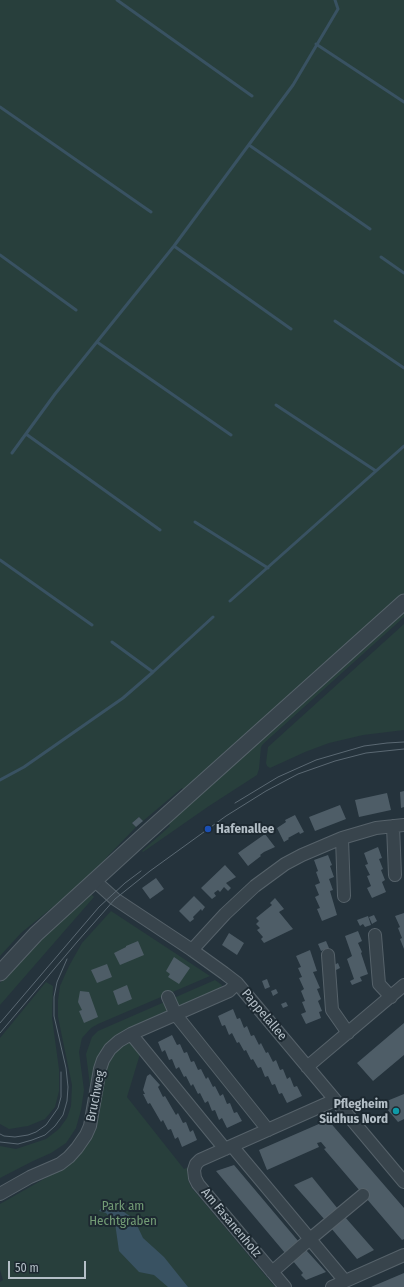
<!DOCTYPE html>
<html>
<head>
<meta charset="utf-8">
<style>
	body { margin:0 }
	#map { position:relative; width:404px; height:1287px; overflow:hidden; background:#25333c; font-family:"Fira Sans Condensed",sans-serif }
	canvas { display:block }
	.scale { position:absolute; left:8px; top:1261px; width:78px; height:18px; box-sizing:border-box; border:2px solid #b4bfc7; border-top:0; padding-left:5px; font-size:12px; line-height:14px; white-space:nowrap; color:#b4bfc7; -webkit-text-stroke:3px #1d2931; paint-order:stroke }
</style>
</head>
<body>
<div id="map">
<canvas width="404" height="1287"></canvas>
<div class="scale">50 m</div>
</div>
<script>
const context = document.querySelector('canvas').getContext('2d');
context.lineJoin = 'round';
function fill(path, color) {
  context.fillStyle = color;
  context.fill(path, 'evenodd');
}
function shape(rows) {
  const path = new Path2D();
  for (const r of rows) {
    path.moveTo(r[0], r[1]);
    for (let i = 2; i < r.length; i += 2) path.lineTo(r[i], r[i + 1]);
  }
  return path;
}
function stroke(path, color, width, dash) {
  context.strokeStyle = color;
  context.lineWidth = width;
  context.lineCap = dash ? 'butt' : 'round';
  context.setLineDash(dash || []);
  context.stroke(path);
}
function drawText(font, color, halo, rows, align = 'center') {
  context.font = font + ' "Fira Sans Condensed",sans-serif';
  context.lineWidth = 4;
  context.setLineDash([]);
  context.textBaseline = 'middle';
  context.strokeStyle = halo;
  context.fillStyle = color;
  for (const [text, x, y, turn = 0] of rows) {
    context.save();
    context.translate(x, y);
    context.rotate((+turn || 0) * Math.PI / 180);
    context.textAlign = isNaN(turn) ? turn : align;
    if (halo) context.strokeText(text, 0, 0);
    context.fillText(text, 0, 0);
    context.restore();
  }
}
const green = shape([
	[0,0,404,0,404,596,185,792,182,788,143,821,139,817,132,823,136,827,106,858,102,867,21,933,0,956],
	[404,611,404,617,263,744,261,747,259,769,257,775,209,806,143,852,142,851,170,826,168,823,229,769],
	[404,624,404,730,363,735,329,743,305,752,270,768,267,766,266,763,268,747],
	[91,894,94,897,0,1005,0,983,29,951,60,920],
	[111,911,210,976,98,1024,91,1028,82,1038,79,1052,84,1090,81,1110,76,1128,66,1143,51,1153,33,1161,0,1178,0,1146,16,1149,46,1139,59,1129,67,1118,71,1106,72,1085,58,1017,58,1000,60,986,69,966,82,943],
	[215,980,222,985,220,990,126,1032,91,1094,86,1054,92,1037,98,1031],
	[46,982,53,986,52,1018,59,1069,59,1091,55,1107,45,1119,28,1126,9,1129,0,1124,0,1038],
	[128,1040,140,1054,127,1097,184,1169,189,1167,188,1173,188,1180,191,1187,275,1287,0,1287,0,1282,3,1280,0,1270,0,1204,56,1172,81,1151,106,1068,114,1054]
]);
const water = shape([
	[105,1203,114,1205,134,1219,143,1238,164,1257,188,1287,168,1287,154,1275,139,1272,119,1251,115,1223,106,1213,99,1211]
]);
const stream = shape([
	[117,0,252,96],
	[316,44,404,102],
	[0,107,151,212],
	[249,145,370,229],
	[174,246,291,329],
	[0,255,76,310],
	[381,257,404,273],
	[335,321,404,368],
	[97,342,231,435],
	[276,405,376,471],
	[26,434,160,530],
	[12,453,55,394,174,246,293,85,338,9,335,0],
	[195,522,268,568],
	[0,560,92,625],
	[230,601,404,446],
	[112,642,153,672],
	[0,780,24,767,123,698,153,672,213,617]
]);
const building = shape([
	[404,791,404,807,401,808,400,792],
	[387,793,391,810,359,817,355,800],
	[340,805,346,819,315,831,309,817],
	[295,815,304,832,300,834,299,832,288,838,289,839,284,842,277,828,286,822,285,820],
	[139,817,143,821,136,827,132,823],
	[265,834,275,847,264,852,260,855,261,856,248,866,238,853],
	[378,847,382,858,379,859,383,869,381,870,385,880,382,882,386,892,372,898,367,888,371,886,367,876,370,875,365,865,368,864,364,853],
	[328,855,332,865,330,866,334,877,329,879,333,890,330,891,337,915,322,921,317,909,320,908,315,897,319,895,315,885,320,883,316,872,318,871,314,860],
	[225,865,236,877,226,883,231,888,228,891,224,887,220,892,218,890,214,893,216,896,212,899,201,888],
	[156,878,164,889,150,899,142,888],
	[194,896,205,907,202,911,201,909,193,917,194,919,190,922,179,911],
	[275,898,284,909,279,912,293,929,264,943,261,939,263,937,257,930,260,928,256,924,259,921,256,918,272,905,270,903],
	[404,913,404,949,400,939,402,938,398,928,400,927,395,916],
	[374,915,377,921,372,924,369,917],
	[368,916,371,925,365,927,363,924,360,926,357,920],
	[358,931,362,941,358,943,362,952,361,953,368,974,360,977,362,981,352,985,350,981,354,979,347,959,352,956,345,936],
	[229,933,244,943,237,955,222,945],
	[138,941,144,955,120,965,114,953,126,947,126,946],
	[326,941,329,948,321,951,318,944],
	[310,950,317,971,313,972,320,988,317,989,321,999,318,1001,322,1011,319,1012,321,1018,306,1024,301,1014,306,1012,302,1002,305,1001,301,991,304,989,299,978,302,977,298,968,301,967,296,956],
	[174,957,190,968,179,984,168,977,170,974,166,971],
	[338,963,340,968,336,970,334,965],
	[107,964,112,977,97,983,91,970],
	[267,979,270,987,265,989,262,981],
	[127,985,132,999,118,1005,113,991],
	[276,989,278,993,273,996,271,991],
	[80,991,89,992,98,1017,84,1023,79,1011,82,1010,78,1002],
	[286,1002,288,1006,283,1008,281,1004],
	[233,1009,237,1019,240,1018,244,1028,247,1026,251,1036,254,1035,259,1045,261,1043,266,1053,268,1052,273,1062,276,1060,280,1070,283,1069,287,1079,290,1077,294,1087,297,1086,302,1096,287,1103,282,1093,279,1094,275,1084,272,1085,268,1076,265,1077,261,1067,258,1068,253,1059,251,1060,246,1050,244,1051,239,1042,237,1043,232,1033,229,1035,225,1025,222,1026,218,1016],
	[404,1023,404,1055,373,1081,357,1063],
	[172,1035,177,1045,180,1044,184,1053,187,1052,191,1062,194,1061,198,1070,201,1069,206,1079,208,1077,213,1087,215,1086,220,1096,223,1094,227,1104,230,1103,234,1113,237,1112,242,1121,227,1128,222,1118,219,1120,215,1110,212,1111,208,1101,205,1103,200,1093,198,1094,193,1084,191,1086,186,1076,184,1077,179,1067,176,1069,172,1059,169,1060,165,1050,162,1052,158,1042],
	[150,1074,160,1085,158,1087,163,1097,165,1096,176,1115,178,1113,183,1123,186,1122,190,1132,193,1130,197,1140,182,1147,178,1137,175,1139,171,1129,168,1130,163,1120,161,1122,150,1103,148,1104,143,1094,145,1094,143,1090,147,1076],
	[404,1094,404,1119,398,1122,382,1103],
	[328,1120,404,1208,404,1239,402,1240,324,1149,326,1148,321,1142,317,1143,319,1147,267,1170,259,1150],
	[234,1165,299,1242,285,1253,216,1171],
	[312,1177,338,1209,325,1220,294,1185],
	[345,1217,374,1250,357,1259,331,1228],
	[306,1250,326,1272,306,1280,301,1275,303,1273,293,1261],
	[404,1273,404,1287,371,1287]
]);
const minor = shape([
	[393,826,395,875],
	[342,838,344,896],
	[95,881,115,899,192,950,224,973,237,983,404,1182],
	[375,935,379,984,391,997],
	[192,950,225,914,255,886,285,864,302,855,342,838,376,828,404,825],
	[328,955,332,1010,348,1033],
	[168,997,176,1015,268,1130],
	[131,1034,225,1149],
	[307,1067,404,985],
	[232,1146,345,1281],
	[0,1194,30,1177,60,1164,69,1157,77,1148,86,1135,90,1126,100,1069,103,1060,110,1049,119,1041,131,1034,229,991,237,983],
	[272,1272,310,1239,363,1195],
	[285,1287,198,1184,195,1178,194,1170,196,1164,200,1160,335,1100],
	[332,1287,404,1255]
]);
const tertiary = shape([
	[0,973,36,934,141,838,404,602]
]);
const tram = shape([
	[235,803,278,777,316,760,364,746,387,743,404,742],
	[0,1023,99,907,125,883,141,871],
	[0,1033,77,942,115,899,150,871,226,816,266,791,298,774,335,761,366,753,404,749],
	[0,1134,4,1136,15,1137,28,1135,36,1132,46,1125,58,1108,61,1097,61,1072],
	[0,1142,18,1144,32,1140,45,1135,55,1126,63,1115,67,1101,68,1087,66,1068,54,1016,54,997,57,982,67,959]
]);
const markers = [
	[208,829,4,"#1a4fb4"],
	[396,1111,4,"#0f9aa8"]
];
const poiNames = [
	["Hafenallee",216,829],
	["Pflegheim",388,1104,"right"],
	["Südhus Nord",388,1119,"right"]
];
const streetNames = [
	["Pappelallee",264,1015,50],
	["Bruchweg",96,1096,-79],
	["Am Fasanenholz",231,1223,50]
];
const parkNames = [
	["Park am",123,1206],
	["Hechtgraben",123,1221]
];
fill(green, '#283f3c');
fill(water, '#395262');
stroke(stream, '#395262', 3);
fill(building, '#4e5d67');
stroke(minor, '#56626a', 14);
stroke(tertiary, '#56626a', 17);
stroke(minor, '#38444c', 12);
stroke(tertiary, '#38444c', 15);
stroke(tram, '#5b6973', 1);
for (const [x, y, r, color] of markers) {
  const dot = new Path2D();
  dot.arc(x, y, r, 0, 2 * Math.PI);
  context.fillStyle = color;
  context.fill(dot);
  stroke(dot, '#1d2931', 1.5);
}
drawText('bold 13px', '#b4bfc7', '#1d2931', poiNames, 'left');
drawText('13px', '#b4bfc7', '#1d2931', streetNames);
drawText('13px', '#739c75', '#1d2931', parkNames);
</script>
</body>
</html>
